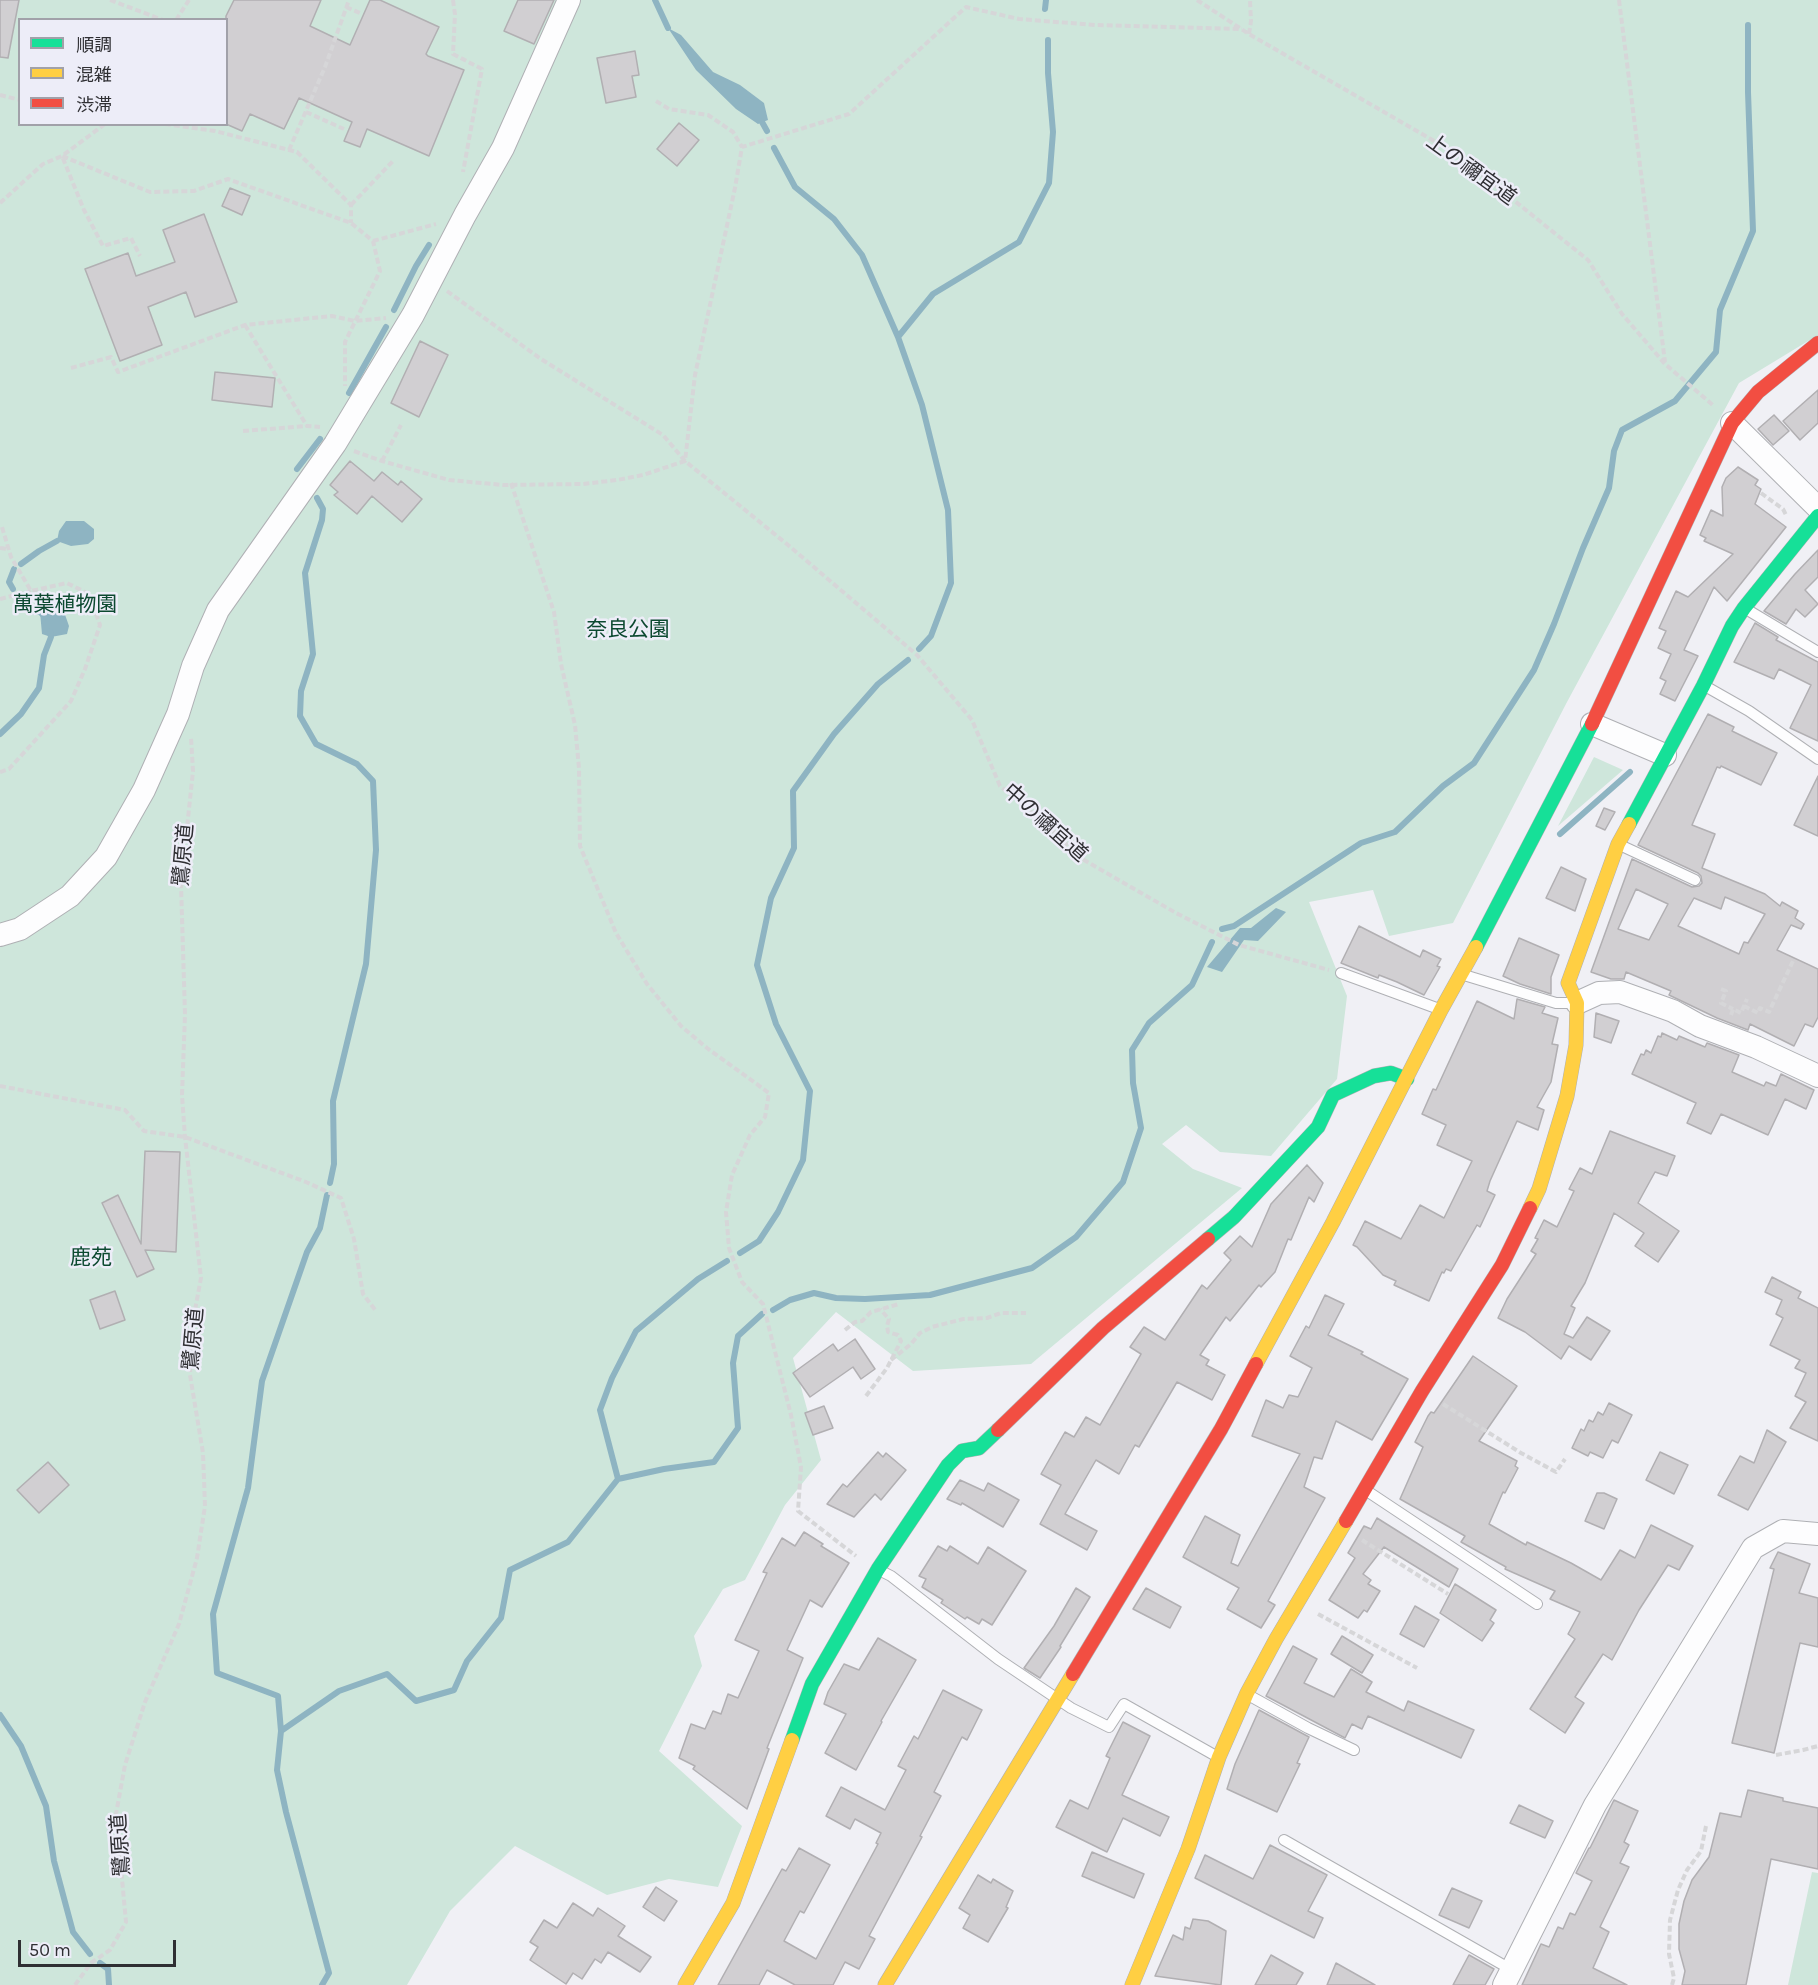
<!DOCTYPE html>
<html>
<head>
<meta charset="utf-8">
<style>
	body { margin:0 }
	#map { position:relative; width:1818px; height:1985px; overflow:hidden; background:#f0f0f5; font-family:Karla,"Noto Sans JP",sans-serif }
	canvas { display:block }
	.legend { position:absolute; left:18px; top:18px; width:210px; height:108px; box-sizing:border-box; background:#ededf8; border:2px solid #a1a1a9; margin:0; padding:8px 10px; list-style:none; font-size:18px; color:#2f2f33 }
	.legend li { display:flex; align-items:center; gap:12px; height:30px }
	.legend b { width:30px; border:2px solid #a1a1a9 }
	.scale { position:absolute; left:18px; top:1940px; width:158px; height:27px; box-sizing:border-box; border:3px solid #2f2f33; border-top:0; padding-left:8px; font-size:18px; line-height:21px; white-space:nowrap; color:#2f2f33; -webkit-text-stroke:4px #ededf8; paint-order:stroke }
</style>
</head>
<body>
<div id="map">
<canvas width="1818" height="1985"></canvas>
<ul class="legend">
<li><b style="height:8px;background:#16e098"></b>順調</li>
<li><b style="height:8px;background:#ffcf43"></b>混雑</li>
<li><b style="height:8px;background:#f24e42"></b>渋滞</li>
</ul>
<div class="scale">50 m</div>
</div>
<script>
const context = document.querySelector('canvas').getContext('2d');
context.lineJoin = 'round';
function fill(path, color) {
  context.fillStyle = color;
  context.fill(path, 'evenodd');
}
function shape(rows) {
  const path = new Path2D();
  for (const r of rows) {
    path.moveTo(r[0], r[1]);
    for (let i = 2; i < r.length; i += 2) path.lineTo(r[i], r[i + 1]);
  }
  return path;
}
function stroke(path, color, width, dash) {
  context.strokeStyle = color;
  context.lineWidth = width;
  context.lineCap = dash ? 'butt' : 'round';
  context.setLineDash(dash || []);
  context.stroke(path);
}
function drawText(font, color, halo, rows, align = 'center') {
  context.font = font + ' Karla,"Noto Sans JP",sans-serif';
  context.lineWidth = 5;
  context.setLineDash([]);
  context.textBaseline = 'middle';
  context.strokeStyle = halo;
  context.fillStyle = color;
  for (const [text, x, y, turn = 0] of rows) {
    context.save();
    context.translate(x, y);
    context.rotate((+turn || 0) * Math.PI / 180);
    context.textAlign = isNaN(turn) ? turn : align;
    if (halo) context.strokeText(text, 0, 0);
    context.fillText(text, 0, 0);
    context.restore();
  }
}
const green = shape([
	[0,0,1818,0,1818,335,1739,383,1567,702,1453,923,1389,936,1373,890,1309,902,1347,996,1337,1079,1271,1156,1220,1152,1186,1125,1162,1144,1193,1169,1242,1188,1031,1364,913,1371,836,1312,793,1358,821,1460,785,1505,745,1580,723,1589,694,1636,702,1666,659,1751,742,1826,718,1887,669,1879,607,1895,515,1846,450,1911,407,1985,0,1985],
	[20,20,226,20,226,124,20,124],
	[1594,757,1623,770,1558,826],
	[1812,1872,1818,1873,1818,1985,1788,1985]
]);
const water = shape([
	[668,28,681,35,713,72,740,85,764,103,768,120,758,124,736,109,696,70],
	[66,521,84,521,94,529,94,539,88,544,71,546,57,541,59,531],
	[45,602,55,602,63,609,69,626,67,634,51,637,42,634,40,612],
	[1276,908,1286,912,1258,941,1244,940,1222,972,1207,967,1240,928,1251,928]
]);
const stream = shape([
	[655,0,668,28],
	[1045,9,1046,0],
	[762,122,767,131],
	[774,148,795,187,834,219,862,255,898,337],
	[394,310,416,266,429,245],
	[349,393,386,327],
	[297,469,320,439],
	[317,498,323,509,322,520,305,573,313,654,301,691,300,716,316,744,357,764,373,781,376,850,366,964,333,1101,334,1164,330,1183],
	[21,564,39,551,57,541],
	[13,589,9,582,14,569],
	[17,605,31,611,40,612,45,617],
	[919,649,931,636,951,583,948,510,922,405,898,337,933,294,1019,242,1049,183,1053,132,1048,73,1048,40],
	[0,734,21,714,39,688,44,655,51,637,50,631],
	[1560,834,1630,772],
	[1222,929,1234,926,1361,843,1395,832,1443,786,1474,763,1534,670,1554,624,1583,548,1609,488,1614,451,1622,430,1675,401,1716,352,1720,310,1753,231,1748,92,1748,25],
	[740,1253,759,1241,778,1212,803,1160,810,1091,776,1024,757,965,771,898,794,848,793,791,834,734,878,684,908,660],
	[773,1310,790,1300,814,1293,836,1298,865,1299,930,1295,1032,1268,1076,1237,1123,1182,1141,1128,1133,1083,1132,1050,1149,1023,1192,985,1212,942],
	[618,1479,600,1410,612,1378,636,1331,698,1279,727,1261],
	[0,1715,21,1746,46,1806,54,1861,73,1932,90,1954],
	[281,1731,278,1696,217,1673,213,1614,248,1488,262,1381,307,1252,320,1228,327,1195],
	[100,1963,108,1969,109,1985],
	[322,1985,329,1973,286,1812,277,1770,281,1731,339,1691,387,1674,416,1701,454,1690,467,1661,501,1618,510,1570,568,1542,618,1479,664,1469,714,1462,738,1428,733,1363,738,1336,762,1314]
]);
const building = shape([
	[0,0,19,0,8,58,0,57,0,0],
	[234,0,321,0,310,26,350,45,370,0,380,0,439,27,426,54,428,56,464,70,429,156,367,129,360,147,344,141,352,122,299,98,284,129,250,114,242,131,226,124,226,16,234,0],
	[518,0,554,0,534,44,504,31,518,0],
	[635,51,639,75,632,76,636,97,606,103,597,58,635,51],
	[679,123,699,140,677,166,657,149,679,123],
	[230,188,250,196,242,215,222,206,230,188],
	[204,214,237,302,195,317,186,292,148,307,162,345,120,361,85,269,128,253,136,276,175,262,163,230,204,214],
	[420,341,448,355,419,417,391,403,420,341],
	[215,372,275,378,272,407,212,400,215,372],
	[1818,390,1818,423,1800,440,1783,421,1818,390],
	[1774,415,1789,431,1773,445,1758,429,1774,415],
	[350,461,374,481,382,472,398,485,401,481,422,499,402,522,372,496,357,514,334,495,338,492,330,485,350,461],
	[1738,467,1758,480,1755,485,1761,489,1755,504,1786,527,1727,601,1714,587,1684,650,1698,656,1675,701,1660,694,1666,681,1660,678,1671,654,1658,648,1666,631,1659,628,1676,591,1688,597,1733,554,1704,541,1706,538,1700,535,1711,510,1723,516,1722,487,1726,478,1738,467],
	[1818,550,1818,577,1805,590,1818,604,1805,617,1796,609,1786,624,1764,611,1795,574,1818,550],
	[1755,623,1778,637,1776,640,1818,662,1818,741,1790,728,1811,685,1779,669,1774,679,1734,662,1755,623],
	[1708,714,1734,727,1732,731,1777,753,1761,785,1721,766,1720,768,1717,767,1692,825,1715,834,1702,868,1765,894,1780,906,1782,902,1798,911,1795,918,1804,924,1801,929,1791,925,1777,950,1818,969,1818,1017,1813,1027,1805,1024,1794,1046,1750,1024,1748,1030,1717,1018,1669,995,1671,991,1626,972,1624,979,1611,979,1591,972,1632,859,1692,887,1699,886,1702,883,1701,876,1698,873,1638,845,1708,714],
	[1636,889,1668,904,1649,940,1618,929,1636,889],
	[1725,897,1765,914,1748,943,1744,942,1739,954,1678,926,1694,898,1721,909,1725,897],
	[1818,776,1818,836,1794,825,1818,776],
	[1604,808,1615,812,1605,830,1596,826,1604,808],
	[1561,867,1586,879,1575,911,1546,898,1561,867],
	[1359,926,1420,957,1423,950,1441,959,1437,966,1440,967,1424,995,1397,982,1379,975,1378,978,1341,963,1359,926],
	[1519,938,1559,955,1551,977,1551,994,1520,984,1503,976,1519,938],
	[1517,999,1545,1007,1542,1013,1558,1018,1552,1044,1558,1045,1551,1082,1537,1107,1544,1110,1538,1130,1517,1121,1490,1181,1487,1191,1495,1195,1480,1227,1477,1225,1451,1271,1446,1269,1444,1273,1442,1272,1429,1301,1394,1285,1396,1281,1383,1275,1357,1247,1353,1245,1365,1221,1401,1239,1420,1205,1444,1218,1472,1161,1437,1145,1446,1125,1422,1114,1433,1089,1436,1090,1477,1001,1514,1019,1517,999],
	[1596,1013,1619,1021,1611,1043,1594,1037,1596,1013],
	[1662,1033,1677,1040,1679,1036,1705,1047,1707,1043,1739,1055,1732,1072,1764,1086,1766,1082,1776,1086,1781,1074,1814,1090,1806,1109,1785,1099,1768,1135,1721,1114,1711,1134,1687,1123,1696,1103,1632,1074,1641,1054,1644,1055,1646,1050,1651,1053,1658,1036,1661,1037,1662,1033],
	[1610,1131,1675,1156,1667,1176,1655,1172,1638,1203,1679,1231,1658,1262,1635,1246,1644,1233,1614,1213,1585,1283,1571,1306,1575,1308,1564,1334,1573,1338,1587,1317,1610,1331,1591,1360,1569,1346,1561,1359,1525,1332,1498,1318,1507,1299,1536,1254,1531,1251,1538,1239,1535,1238,1544,1220,1557,1227,1574,1191,1569,1189,1580,1168,1592,1174,1610,1131],
	[145,1151,180,1152,176,1252,145,1250,154,1269,137,1277,102,1203,118,1195,141,1244,145,1151],
	[1307,1165,1323,1183,1314,1202,1309,1197,1291,1240,1288,1239,1275,1272,1261,1287,1259,1285,1230,1321,1226,1317,1200,1355,1209,1360,1206,1365,1225,1375,1212,1400,1177,1382,1139,1447,1135,1445,1119,1474,1096,1460,1065,1514,1097,1531,1087,1550,1040,1524,1061,1485,1041,1474,1065,1432,1074,1437,1086,1417,1100,1425,1141,1354,1130,1347,1144,1327,1165,1340,1202,1285,1207,1289,1231,1260,1224,1253,1240,1236,1252,1247,1271,1204,1307,1165],
	[1772,1277,1801,1292,1798,1298,1818,1308,1818,1441,1790,1428,1806,1402,1795,1396,1806,1373,1795,1368,1800,1360,1770,1345,1783,1318,1776,1314,1782,1300,1765,1292,1772,1277],
	[115,1291,125,1320,100,1329,90,1300,115,1291],
	[1325,1295,1344,1304,1328,1335,1363,1352,1361,1354,1408,1379,1372,1440,1336,1421,1322,1459,1314,1457,1304,1487,1325,1498,1268,1601,1275,1605,1261,1628,1227,1609,1239,1588,1183,1557,1205,1516,1240,1535,1231,1563,1238,1566,1300,1454,1252,1436,1266,1400,1283,1408,1289,1395,1298,1397,1312,1368,1290,1356,1306,1326,1309,1328,1325,1295],
	[855,1339,875,1369,861,1379,853,1367,810,1397,793,1373,833,1344,838,1351,855,1339],
	[1473,1356,1517,1386,1479,1441,1517,1461,1515,1466,1518,1468,1505,1493,1503,1492,1489,1524,1526,1545,1527,1542,1571,1563,1601,1580,1620,1550,1635,1558,1651,1525,1693,1546,1679,1570,1668,1565,1639,1610,1612,1660,1603,1654,1575,1697,1584,1703,1565,1733,1530,1709,1575,1639,1568,1634,1580,1612,1550,1599,1555,1591,1505,1569,1506,1567,1461,1542,1465,1536,1400,1499,1423,1447,1415,1442,1428,1416,1431,1412,1434,1413,1473,1356],
	[1609,1403,1632,1415,1618,1443,1612,1440,1603,1458,1590,1452,1588,1456,1572,1448,1581,1429,1584,1431,1589,1420,1593,1422,1598,1412,1603,1415,1609,1403],
	[824,1406,833,1428,813,1435,805,1413,824,1406],
	[1767,1430,1786,1442,1748,1510,1718,1495,1740,1456,1754,1463,1767,1430],
	[878,1452,883,1457,886,1453,906,1470,881,1500,875,1494,854,1517,827,1504,843,1484,847,1487,878,1452],
	[1660,1452,1688,1465,1674,1494,1646,1480,1660,1452],
	[48,1462,69,1485,39,1513,17,1490,48,1462],
	[960,1480,984,1491,988,1483,1019,1500,1003,1527,962,1503,961,1505,947,1499,960,1480],
	[1597,1493,1604,1493,1617,1499,1604,1529,1585,1521,1597,1493],
	[1377,1518,1458,1569,1449,1587,1384,1547,1363,1574,1371,1580,1368,1584,1380,1591,1367,1612,1364,1610,1358,1618,1329,1600,1355,1558,1348,1553,1364,1526,1371,1529,1377,1518],
	[804,1532,823,1544,821,1546,849,1563,822,1607,810,1600,787,1650,803,1658,767,1748,769,1749,747,1809,693,1769,695,1766,679,1758,691,1724,705,1729,713,1711,721,1714,728,1694,738,1698,759,1651,735,1640,767,1573,763,1572,782,1538,795,1546,804,1532],
	[938,1546,947,1551,950,1546,978,1564,988,1547,1026,1571,992,1625,982,1619,979,1624,967,1617,965,1619,941,1603,943,1600,922,1587,926,1579,919,1576,938,1546],
	[1778,1552,1810,1564,1799,1593,1818,1598,1818,1647,1800,1643,1774,1753,1732,1743,1774,1569,1770,1568,1778,1552],
	[1455,1584,1496,1610,1490,1620,1494,1623,1482,1641,1440,1613,1455,1584],
	[1076,1588,1090,1597,1060,1646,1061,1647,1040,1678,1024,1668,1054,1626,1076,1588],
	[1146,1588,1181,1607,1170,1628,1133,1609,1146,1588],
	[1415,1606,1439,1620,1424,1647,1400,1634,1415,1606],
	[1342,1636,1373,1655,1362,1673,1331,1654,1342,1636],
	[878,1638,916,1660,881,1721,882,1722,856,1770,825,1753,846,1714,824,1704,828,1692,844,1664,859,1670,878,1638],
	[1293,1646,1317,1659,1304,1683,1334,1697,1351,1669,1372,1682,1366,1692,1404,1711,1408,1701,1474,1730,1461,1758,1368,1716,1362,1729,1352,1724,1345,1738,1266,1696,1293,1646],
	[943,1690,982,1710,967,1740,962,1737,934,1792,941,1796,920,1836,922,1837,869,1936,875,1939,859,1969,845,1962,833,1985,795,1985,767,1970,759,1985,718,1985,782,1869,786,1871,799,1848,830,1865,804,1913,800,1911,784,1941,816,1959,878,1844,876,1843,881,1833,855,1819,850,1829,826,1816,841,1787,885,1810,906,1770,898,1766,914,1736,918,1739,943,1690],
	[1259,1710,1309,1737,1297,1763,1300,1764,1277,1812,1227,1789,1235,1764,1259,1710],
	[1123,1722,1150,1736,1122,1795,1169,1817,1160,1836,1123,1818,1107,1852,1056,1827,1070,1800,1088,1809,1110,1758,1106,1756,1123,1722],
	[1748,1790,1783,1798,1783,1801,1818,1808,1818,1869,1771,1859,1746,1985,1682,1985,1685,1971,1679,1949,1679,1924,1684,1901,1692,1880,1709,1857,1720,1813,1741,1817,1748,1790],
	[1614,1800,1638,1811,1624,1842,1629,1845,1620,1863,1629,1867,1600,1927,1609,1932,1593,1968,1627,1985,1522,1985,1541,1944,1549,1947,1558,1927,1563,1929,1570,1913,1575,1915,1592,1881,1576,1873,1589,1848,1590,1848,1614,1800],
	[1519,1805,1553,1821,1545,1838,1510,1823,1519,1805],
	[1270,1845,1327,1875,1308,1911,1323,1918,1314,1938,1195,1878,1205,1855,1253,1879,1270,1845],
	[1092,1852,1144,1874,1134,1898,1082,1876,1092,1852],
	[978,1875,991,1883,993,1879,1013,1891,1006,1907,1008,1908,988,1942,963,1928,970,1915,959,1908,978,1875],
	[656,1887,677,1901,664,1921,643,1907,656,1887],
	[1452,1888,1482,1901,1469,1928,1439,1915,1452,1888],
	[573,1903,593,1916,598,1908,625,1926,618,1936,651,1957,640,1972,608,1952,601,1963,595,1959,582,1979,573,1973,566,1984,530,1960,538,1947,530,1942,544,1920,557,1928,573,1903],
	[1193,1919,1208,1921,1226,1931,1221,1985,1155,1976,1173,1935,1183,1940,1185,1927,1190,1929,1193,1919],
	[1271,1955,1303,1973,1296,1985,1255,1985,1271,1955],
	[1469,1955,1494,1969,1485,1985,1453,1985,1469,1955],
	[1336,1963,1375,1985,1327,1985,1336,1963]
]);
const path = shape([
	[110,0,163,20],
	[453,0,455,14,453,54,482,69,463,172],
	[1197,0,1249,34,1455,153,1588,260,1622,314,1665,364,1714,406],
	[1619,0,1665,362],
	[346,7,360,13],
	[176,20,189,0],
	[1249,34,1251,21,1250,0],
	[0,95,20,100],
	[656,101,669,109,708,115,733,132,742,147],
	[306,112,344,129],
	[105,124,62,156,150,192,194,191,228,179,351,223,373,241,380,271,345,342,345,386],
	[165,124,215,131,297,152,351,205,351,223],
	[289,150,325,67,349,0],
	[0,203,43,164,62,156,84,210,103,246,131,238,140,256],
	[351,205,394,160],
	[373,241,436,224],
	[447,291,541,359,663,435,685,461,695,375,735,188,742,147,849,114,966,7,1019,19,1095,25,1242,29],
	[245,325,307,426,320,427],
	[71,368,111,357,118,372,245,325,332,316,355,321,386,318],
	[243,431,307,426],
	[354,451,382,461,449,480,503,485,583,484,617,480,643,475,685,461,788,545,917,655,972,720,1000,786,1046,824,1079,857,1176,913,1239,945,1329,970],
	[382,461,401,425],
	[511,483,554,612,561,664,575,725,579,768,580,846,616,933,647,984,681,1026,707,1048,769,1093,765,1117,750,1135,732,1175,726,1212,729,1248,742,1282,763,1304,791,1415,801,1467,798,1511,856,1556],
	[1761,493,1783,509,1786,515],
	[0,548,8,549],
	[0,599,31,591],
	[0,772,9,769,71,701,85,669,100,625,89,594,67,583,31,591,11,557,2,527],
	[1721,989,1726,991,1721,1003,1733,1009],
	[1744,1006,1758,1013,1760,1008,1769,1012,1793,961],
	[1731,1015,1733,1009,1741,1013,1747,999],
	[0,1086,125,1110,144,1131,185,1137,306,1182,341,1198,354,1239,363,1294,376,1311],
	[845,1330,855,1322,862,1321,871,1312,899,1304],
	[891,1360,911,1344,920,1333,932,1327,963,1319,987,1318,1001,1313,1026,1313],
	[866,1396,887,1368,901,1341,898,1335,888,1332,887,1326,889,1319,880,1309],
	[1443,1404,1521,1453,1556,1472,1565,1459],
	[1362,1540,1448,1594],
	[1318,1614,1417,1668],
	[1776,1755,1803,1750,1818,1746],
	[75,1985,91,1963,110,1950,126,1922,116,1814,125,1765,145,1702,179,1624,197,1558,205,1506,203,1453,190,1375,191,1331,201,1278,185,1137,182,1095,185,1014,181,885,193,771,191,737],
	[1672,1985,1674,1978,1669,1954,1670,1920,1678,1890,1687,1870,1701,1851,1706,1826]
]);
const lane = shape([
	[1746,609,1818,652],
	[1705,686,1749,711,1818,759],
	[1622,846,1695,880],
	[1341,973,1439,1009],
	[1464,975,1556,1003,1574,1003],
	[1367,1491,1537,1604],
	[881,1571,891,1576,998,1659,1071,1708,1109,1727,1124,1704,1216,1756],
	[1250,1696,1308,1728,1354,1750],
	[1284,1840,1512,1970]
]);
const street = shape([
	[1732,423,1818,508],
	[1592,724,1665,755],
	[0,935,20,929,70,896,106,857,144,790,178,714,193,666,218,610,335,444,413,315,465,215,503,148,569,0],
	[1577,1003,1599,993,1620,992,1673,1011,1700,1026,1756,1047,1818,1076],
	[1504,1985,1595,1805,1753,1548,1783,1531,1818,1534]
]);
const fast = shape([
	[1629,824,1703,686,1732,626,1744,608,1818,516],
	[1476,947,1592,724],
	[1208,1239,1234,1217,1318,1127,1333,1095,1374,1076,1391,1073,1407,1079],
	[792,1740,812,1684,878,1569,948,1465,962,1451,979,1448,998,1430]
]);
const slow = shape([
	[1530,1208,1539,1189,1567,1096,1576,1045,1577,1003,1568,983,1618,844,1629,824],
	[1256,1364,1333,1222,1441,1010,1476,947],
	[685,1985,733,1903,792,1740],
	[885,1985,1073,1674],
	[1132,1985,1188,1849,1219,1757,1247,1693,1276,1639,1346,1521]
]);
const jam = shape([
	[1592,724,1732,423,1758,392,1818,343],
	[998,1430,1103,1328,1208,1239],
	[1346,1521,1422,1391,1502,1265,1530,1208],
	[1073,1674,1221,1429,1256,1364]
]);
const streetNames = [
	["上の禰宜道",1471,170,36],
	["中の禰宜道",1045,823,42],
	["鷺原道",184,855,-85],
	["鷺原道",194,1339,-85],
	["鷺原道",121,1845,-94]
];
const parkNames = [
	["萬葉植物園",65,605],
	["奈良公園",628,630],
	["鹿苑",91,1258]
];
fill(green, '#cee6db');
fill(water, '#8eb4c2');
stroke(stream, '#8eb4c2', 6);
fill(building, '#d1cfd2');
stroke(building, '#b1afb2', 1.5);
stroke(lane, '#afb0b4', 12);
stroke(street, '#afb0b4', 24);
stroke(fast, '#afb0b4', 15);
stroke(slow, '#afb0b4', 15);
stroke(jam, '#afb0b4', 15);
stroke(path, '#d6d6d8', 4, [6, 3]);
stroke(lane, '#fdfdfe', 10);
stroke(street, '#fdfdfe', 22);
stroke(fast, '#16e098', 14);
stroke(slow, '#ffcf43', 14);
stroke(jam, '#f24e42', 14);
drawText('21px', '#2f2f33', '#ededf8', streetNames);
drawText('21px', '#0c4930', '#ededf8', parkNames);
</script>
</body>
</html>
